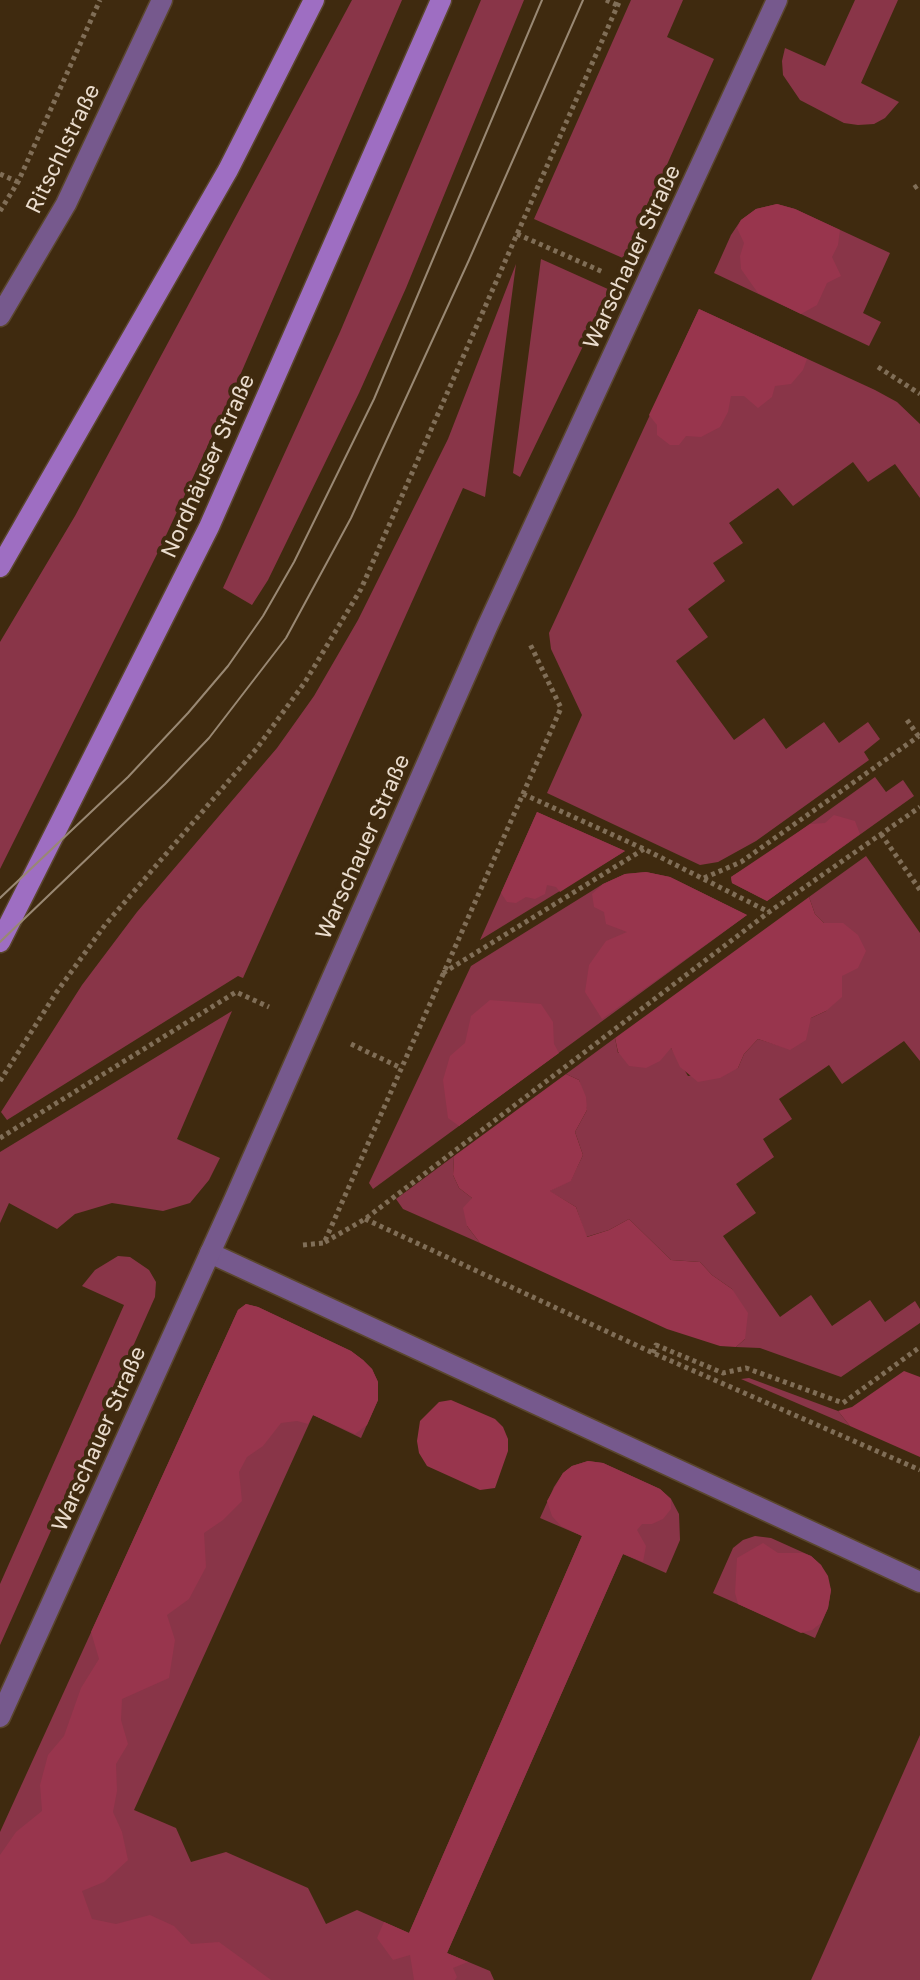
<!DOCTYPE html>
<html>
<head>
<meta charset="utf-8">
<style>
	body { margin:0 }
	canvas { display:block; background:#3f2a0f }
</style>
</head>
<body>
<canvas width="920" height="1980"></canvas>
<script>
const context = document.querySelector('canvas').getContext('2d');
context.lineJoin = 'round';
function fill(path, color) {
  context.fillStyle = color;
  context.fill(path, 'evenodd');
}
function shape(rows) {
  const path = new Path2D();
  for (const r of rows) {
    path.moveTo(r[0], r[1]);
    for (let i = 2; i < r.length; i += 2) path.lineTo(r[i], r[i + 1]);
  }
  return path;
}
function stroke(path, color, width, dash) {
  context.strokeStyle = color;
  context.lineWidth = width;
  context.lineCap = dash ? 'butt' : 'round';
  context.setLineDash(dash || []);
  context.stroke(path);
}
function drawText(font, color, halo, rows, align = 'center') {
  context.font = font + ' "Golos Text",sans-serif';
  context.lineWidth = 8;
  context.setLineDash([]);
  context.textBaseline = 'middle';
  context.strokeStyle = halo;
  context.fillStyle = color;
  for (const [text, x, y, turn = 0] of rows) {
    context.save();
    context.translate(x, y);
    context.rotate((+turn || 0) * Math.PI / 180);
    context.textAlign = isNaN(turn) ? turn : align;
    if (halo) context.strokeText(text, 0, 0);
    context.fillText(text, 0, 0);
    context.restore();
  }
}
const green = shape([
	[352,0,402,0,235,387,162,544,0,869,0,642,75,516],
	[481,0,524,0,406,288,359,393,268,580,252,605,223,588,340,332],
	[631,0,683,0,667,37,714,59,625,259,534,219],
	[855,0,898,0,861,83,899,102,885,118,874,124,858,125,844,123,800,100,783,75,782,61,785,48,825,66],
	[777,204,795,209,890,253,863,313,881,322,869,346,714,273,731,235,741,220,756,209],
	[541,259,610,290,520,477,513,473],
	[516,264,485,497,463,488,243,978,238,976,7,1120,1,1112,82,985,137,912,277,748,314,696,358,620,448,439],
	[699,309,875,390,897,402,920,424,920,498,895,464,868,482,853,462,793,506,778,488,729,523,743,543,713,563,725,581,688,609,708,637,676,661,734,740,764,718,786,749,824,722,839,743,868,722,880,739,864,752,869,760,756,841,718,862,700,865,547,793,582,715,551,649,549,633],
	[875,777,886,792,903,780,914,796,767,901,732,883,731,877,768,854],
	[537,812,625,851,480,940],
	[866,856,920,933,920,1061,904,1041,842,1084,829,1065,779,1099,792,1119,763,1139,774,1157,736,1184,756,1213,723,1236,780,1317,811,1295,832,1326,870,1300,885,1322,915,1301,920,1309,920,1323,841,1377,760,1348,736,1347,745,1339,732,1289,712,1275,700,1262,671,1260,629,1219,609,1230,586,1237,576,1207,549,1191,571,1180,583,1155,575,1132,587,1110,579,1080,566,1074,615,1038,618,1053,671,1048,688,1076,738,1068,744,1054,758,1039,790,1049,811,1018,826,1011,842,976,843,923,824,923,815,914,809,897],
	[646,872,670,877,747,915,373,1189,369,1183,471,966,603,884,625,874],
	[232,1011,177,1139,220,1158,209,1180,190,1203,163,1211,112,1203,75,1214,57,1229,9,1203,0,1223,0,1152],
	[454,1156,453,1175,459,1188,472,1198,467,1226,480,1243,403,1209,396,1199],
	[118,1256,130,1257,149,1270,156,1282,155,1297,0,1645,0,1584,124,1305,82,1286,95,1270],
	[246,1304,258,1307,351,1351,363,1360,372,1369,378,1382,378,1400,361,1438,313,1415,134,1810,176,1828,191,1862,226,1852,308,1888,326,1924,357,1910,409,1933,582,1536,540,1518,554,1487,563,1473,572,1466,588,1461,603,1463,660,1489,671,1499,679,1514,680,1540,666,1573,623,1554,447,1953,490,1971,494,1980,0,1980,0,1832,238,1310],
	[749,1378,838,1411,850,1426,741,1379],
	[755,1536,771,1538,811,1556,821,1565,831,1590,828,1608,815,1638,713,1593,733,1548,743,1540],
	[920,1735,920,1980,811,1980]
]);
const forest = shape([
	[777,204,795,209,840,230,838,245,832,257,841,276,827,283,817,305,801,314,758,293,741,269,740,256,744,243,737,228,741,220,756,209],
	[699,309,807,359,803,370,791,384,775,386,772,397,758,408,744,396,731,396,728,412,720,427,701,437,686,436,679,445,670,445,657,435,657,425,649,415],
	[537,812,625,851,560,892,556,887,547,885,545,894,535,899,526,897,516,903,507,902,501,893],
	[834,815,855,821,860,834,767,901,732,883,731,877,810,824,825,823],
	[646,872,670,877,747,915,602,1019,585,992,589,965,606,941,627,932,606,924,604,912,594,907,592,894,603,884,625,874],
	[809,897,815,914,824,923,843,923,858,935,866,951,858,968,842,976,842,997,826,1011,811,1018,806,1040,790,1050,758,1039,744,1054,738,1068,720,1078,698,1082,680,1067,671,1048,660,1061,646,1068,629,1066,618,1052,615,1038],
	[490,1000,541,1004,553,1022,554,1044,559,1053,459,1126,448,1118,443,1080,450,1056,465,1043,471,1016],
	[566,1074,579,1080,586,1097,587,1110,575,1132,583,1155,571,1181,550,1191,576,1207,587,1237,609,1230,629,1219,671,1260,700,1262,712,1275,732,1289,748,1313,745,1339,736,1347,720,1346,667,1329,480,1243,467,1226,463,1208,472,1198,459,1188,453,1175,454,1156],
	[246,1304,258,1307,351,1351,363,1360,372,1369,378,1382,378,1400,367,1425,355,1434,313,1415,308,1424,297,1421,281,1423,263,1446,247,1457,239,1472,242,1501,223,1520,204,1533,206,1567,189,1599,167,1615,175,1640,169,1678,122,1699,121,1720,128,1744,116,1764,117,1791,113,1812,122,1832,128,1860,104,1882,82,1891,92,1919,116,1924,150,1915,174,1926,191,1944,219,1942,271,1980,0,1980,0,1855,16,1832,42,1811,40,1785,48,1755,64,1736,81,1688,99,1659,91,1632,238,1310],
	[904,1371,920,1377,920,1457,850,1426,838,1411,852,1407],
	[451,1400,495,1419,503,1427,508,1439,508,1451,495,1488,480,1490,427,1466,419,1453,417,1441,420,1421,439,1402],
	[588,1461,603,1463,660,1489,671,1499,671,1509,663,1519,652,1524,642,1524,637,1530,646,1546,643,1562,623,1554,447,1953,468,1962,453,1968,457,1977,455,1980,414,1980,410,1955,393,1960,377,1938,384,1922,409,1933,582,1536,561,1526,552,1516,547,1501,563,1473,572,1466],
	[763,1543,778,1553,803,1553,811,1556,821,1565,828,1576,831,1590,828,1608,821,1623,812,1630,801,1633,738,1604,735,1593,737,1558]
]);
const path = shape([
	[606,0,617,5],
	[0,174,18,182],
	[914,188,920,184],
	[0,211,18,182,100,0],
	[517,234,603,272],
	[878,367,920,394],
	[907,720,919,737],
	[523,794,644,849,769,912],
	[881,834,920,890],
	[704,878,741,862,919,736],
	[443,973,644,849],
	[351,1044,401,1068],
	[0,1081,56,993,105,925,257,748,305,682,361,589,620,0],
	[0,1138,236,992,269,1007],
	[365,1219,653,1353,920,1470],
	[325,1242,365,1219,769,912,920,807],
	[303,1245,324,1243,561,708,530,644],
	[653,1353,656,1345,723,1373,746,1368,843,1403,920,1347]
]);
const service = shape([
	[210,1253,920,1582]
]);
const minor = shape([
	[0,316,66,204,162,0],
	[0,1717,234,1200,487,627,777,0]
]);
const secondary = shape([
	[0,567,228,170,314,0],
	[0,942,209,527,441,0]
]);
const tram = shape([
	[0,898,128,777,188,713,228,666,263,616,294,562,374,399,542,0],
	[0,942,165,784,209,738,286,638,351,518,469,260,583,0]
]);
const streetNames = [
	["Ritschlstraße",63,149,-64],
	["Warschauer Straße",632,257,-65],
	["Nordhäuser Straße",208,466,-66],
	["Warschauer Straße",363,847,-66],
	["Warschauer Straße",99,1439,-66]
];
fill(green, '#893548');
fill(forest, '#98354d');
stroke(service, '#5a462d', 23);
stroke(minor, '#5a462d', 23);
stroke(secondary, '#5a462d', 23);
stroke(path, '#806e57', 5, [4, 4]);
stroke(service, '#76598d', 20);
stroke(minor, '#76598d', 20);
stroke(secondary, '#9e6ec2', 20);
stroke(tram, '#998873', 2);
drawText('22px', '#eadccd', '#3f2a0f', streetNames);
</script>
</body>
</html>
